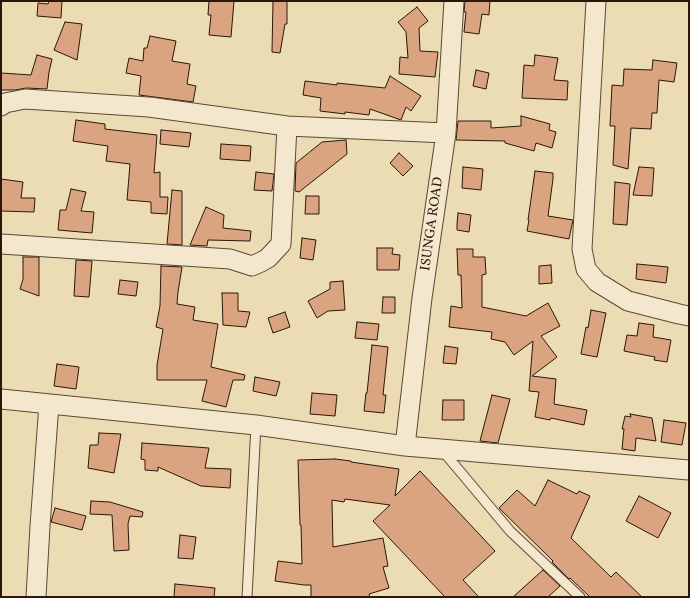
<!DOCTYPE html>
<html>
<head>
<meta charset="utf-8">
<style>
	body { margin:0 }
	#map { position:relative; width:690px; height:598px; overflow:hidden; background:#ecdcb4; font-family:Vollkorn,serif }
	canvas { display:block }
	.frame { position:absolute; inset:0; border:2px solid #2c160a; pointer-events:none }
</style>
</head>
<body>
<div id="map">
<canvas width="690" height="598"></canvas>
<div class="frame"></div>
</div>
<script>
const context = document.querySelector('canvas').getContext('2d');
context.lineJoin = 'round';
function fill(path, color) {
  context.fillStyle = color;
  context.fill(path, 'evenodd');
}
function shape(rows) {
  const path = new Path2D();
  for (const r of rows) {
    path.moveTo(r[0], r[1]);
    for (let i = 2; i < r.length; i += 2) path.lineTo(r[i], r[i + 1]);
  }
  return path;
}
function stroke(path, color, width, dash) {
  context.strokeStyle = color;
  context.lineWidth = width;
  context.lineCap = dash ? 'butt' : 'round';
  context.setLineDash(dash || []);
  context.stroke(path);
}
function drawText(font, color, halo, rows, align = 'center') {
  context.font = font + ' Vollkorn,serif';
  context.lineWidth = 3.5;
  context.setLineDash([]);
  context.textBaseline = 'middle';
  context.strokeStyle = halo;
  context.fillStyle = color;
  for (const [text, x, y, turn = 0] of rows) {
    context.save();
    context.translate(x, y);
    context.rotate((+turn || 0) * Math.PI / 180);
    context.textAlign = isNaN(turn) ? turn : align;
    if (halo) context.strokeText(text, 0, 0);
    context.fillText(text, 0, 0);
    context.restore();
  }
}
const building = shape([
	[49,1,62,1,61,18,37,16,38,3,48,4,49,1],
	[209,1,234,1,231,37,209,35,211,15,208,15,209,1],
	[273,1,287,1,287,24,285,24,280,53,272,52,273,1],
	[465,1,490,1,489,15,482,14,479,34,464,32,466,12,464,12,465,1],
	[417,7,428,21,419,28,420,51,438,52,435,77,399,74,400,57,408,58,406,32,398,22,417,7],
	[65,22,82,24,77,60,54,50,65,22],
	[150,36,176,41,172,61,190,64,187,84,196,86,193,102,139,95,141,76,126,73,129,58,143,61,144,48,147,48,150,36],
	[37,55,52,59,49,72,47,89,26,88,15,90,1,90,1,73,31,75,37,55],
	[535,55,558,58,554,80,568,81,567,100,522,98,524,65,534,66,535,55],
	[653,60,677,63,674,82,659,80,657,113,652,113,651,129,631,128,628,169,613,165,615,126,610,126,612,85,623,86,624,69,652,70,653,60],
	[476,70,489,73,486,89,473,86,476,70],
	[390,76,421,96,411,111,406,107,401,120,370,109,369,115,345,112,345,114,320,111,321,98,303,95,305,81,337,85,337,83,385,88,390,76],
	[521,116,550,124,549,130,556,132,552,148,536,143,534,151,505,143,505,141,456,140,458,121,491,121,491,128,521,126,521,116],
	[76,120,105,124,105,129,157,135,154,173,160,172,160,197,168,197,167,214,151,213,151,202,127,200,130,164,106,161,108,146,73,141,76,120],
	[161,130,191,133,189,147,160,144,161,130],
	[346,140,347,154,299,192,295,191,296,163,322,142,346,140],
	[221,144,251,146,250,161,220,159,221,144],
	[399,153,413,166,403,176,390,163,399,153],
	[463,167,483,169,481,190,462,188,463,167],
	[639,167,654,168,652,196,633,195,639,167],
	[535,171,553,173,553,179,548,216,573,220,569,239,527,231,529,220,528,220,535,171],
	[256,172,274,174,272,191,254,190,256,172],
	[1,179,23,182,21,198,35,198,34,212,1,211,1,179],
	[615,182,630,184,627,225,613,224,615,182],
	[71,189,86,192,81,211,94,212,92,233,58,230,60,210,66,210,71,189],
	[172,190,182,191,182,245,167,244,172,190],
	[306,196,319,196,319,214,305,214,306,196],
	[206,207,224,215,223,228,251,231,250,241,208,240,207,246,190,245,206,207],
	[458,213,471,215,469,232,457,230,457,224,458,213],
	[302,238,316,240,313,260,300,258,302,238],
	[377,248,393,248,392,254,400,255,399,270,377,270,377,248],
	[457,249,473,249,473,257,485,257,486,274,482,275,482,307,526,316,548,303,560,326,541,336,557,357,532,376,556,379,554,404,587,410,584,425,551,418,550,420,535,417,539,392,529,391,533,341,514,355,505,342,491,339,492,332,449,327,451,306,462,308,461,275,458,275,457,249],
	[23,257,39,257,39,296,20,289,23,279,23,257],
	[76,260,92,261,89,297,74,296,76,260],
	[637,264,668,267,666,283,636,279,637,264],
	[551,265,552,283,539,284,539,266,551,265],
	[161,266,182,267,178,292,177,304,195,307,193,320,218,324,211,367,245,375,244,380,233,380,226,407,202,401,207,380,157,380,157,365,163,329,156,327,160,306,161,266],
	[120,280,138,282,136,296,118,294,120,280],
	[343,281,345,310,328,311,317,318,308,301,330,289,330,282,343,281],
	[222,293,238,293,238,311,250,312,246,327,223,325,222,293],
	[383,297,395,297,395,313,382,313,383,297],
	[591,310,606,313,597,357,581,354,586,327,588,328,591,310],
	[285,312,290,327,273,333,268,318,285,312],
	[357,322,379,324,377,340,355,338,357,322],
	[639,323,654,325,653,337,671,340,667,362,654,360,655,357,624,351,627,335,637,336,639,323],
	[372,345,388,347,383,395,386,395,384,413,364,411,366,393,367,393,372,345],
	[445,346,458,348,456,364,443,363,445,346],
	[57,364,79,367,76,389,54,386,57,364],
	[255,377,280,382,276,396,253,391,255,377],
	[312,393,337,395,335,416,310,414,312,393],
	[492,395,510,399,498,443,480,441,492,395],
	[443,400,464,400,464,420,442,420,443,400],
	[630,414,652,418,656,441,636,438,635,451,622,449,624,429,622,429,625,416,631,417,630,414],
	[664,420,686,423,682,445,661,442,664,420],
	[99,433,121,434,114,473,88,468,90,445,98,445,99,433],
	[142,443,209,448,205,468,231,469,230,488,201,486,158,467,158,471,145,470,145,460,141,459,142,443],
	[335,459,351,461,351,462,399,469,395,496,420,471,495,551,463,580,479,597,445,597,373,521,390,505,345,499,344,502,332,500,333,547,383,538,388,566,383,567,389,588,369,594,370,597,311,597,311,585,304,585,275,581,278,561,302,564,301,525,300,525,298,460,335,459],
	[548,480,577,494,579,491,590,496,571,538,611,577,616,572,642,597,590,597,570,578,569,579,552,562,553,561,499,508,517,490,535,506,548,480],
	[639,496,671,513,658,538,626,521,639,496],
	[91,501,110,502,143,512,142,517,130,516,128,524,129,550,114,551,112,515,90,514,91,501],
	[55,508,86,516,82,530,51,522,55,508],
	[180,535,196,537,193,559,178,558,180,535],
	[543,570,560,586,548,597,513,597,543,570],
	[175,584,215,588,214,597,174,597,175,584]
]);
const lane = shape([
	[442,450,510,531,580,597],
	[247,597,256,425]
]);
const street = shape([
	[596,1,582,249,586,269,597,282,628,301,679,314,689,316],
	[1,106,5,103,25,99,149,107,287,126,446,133],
	[1,244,230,259,252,266,261,262,268,258,281,244,287,126],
	[1,399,256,425,405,446,689,470],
	[405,446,422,298,446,133,454,1],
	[36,597,40,526,49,404]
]);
const streetNames = [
	["ISUNGA ROAD",433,224,-82]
];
fill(building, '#dba480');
stroke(building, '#2c160a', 1);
stroke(lane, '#5c4834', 11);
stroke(street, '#5c4834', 21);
stroke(lane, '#f3e8ce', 9);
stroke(street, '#f3e8ce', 19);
drawText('14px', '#2c160a', '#f3e8ce', streetNames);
</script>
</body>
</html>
